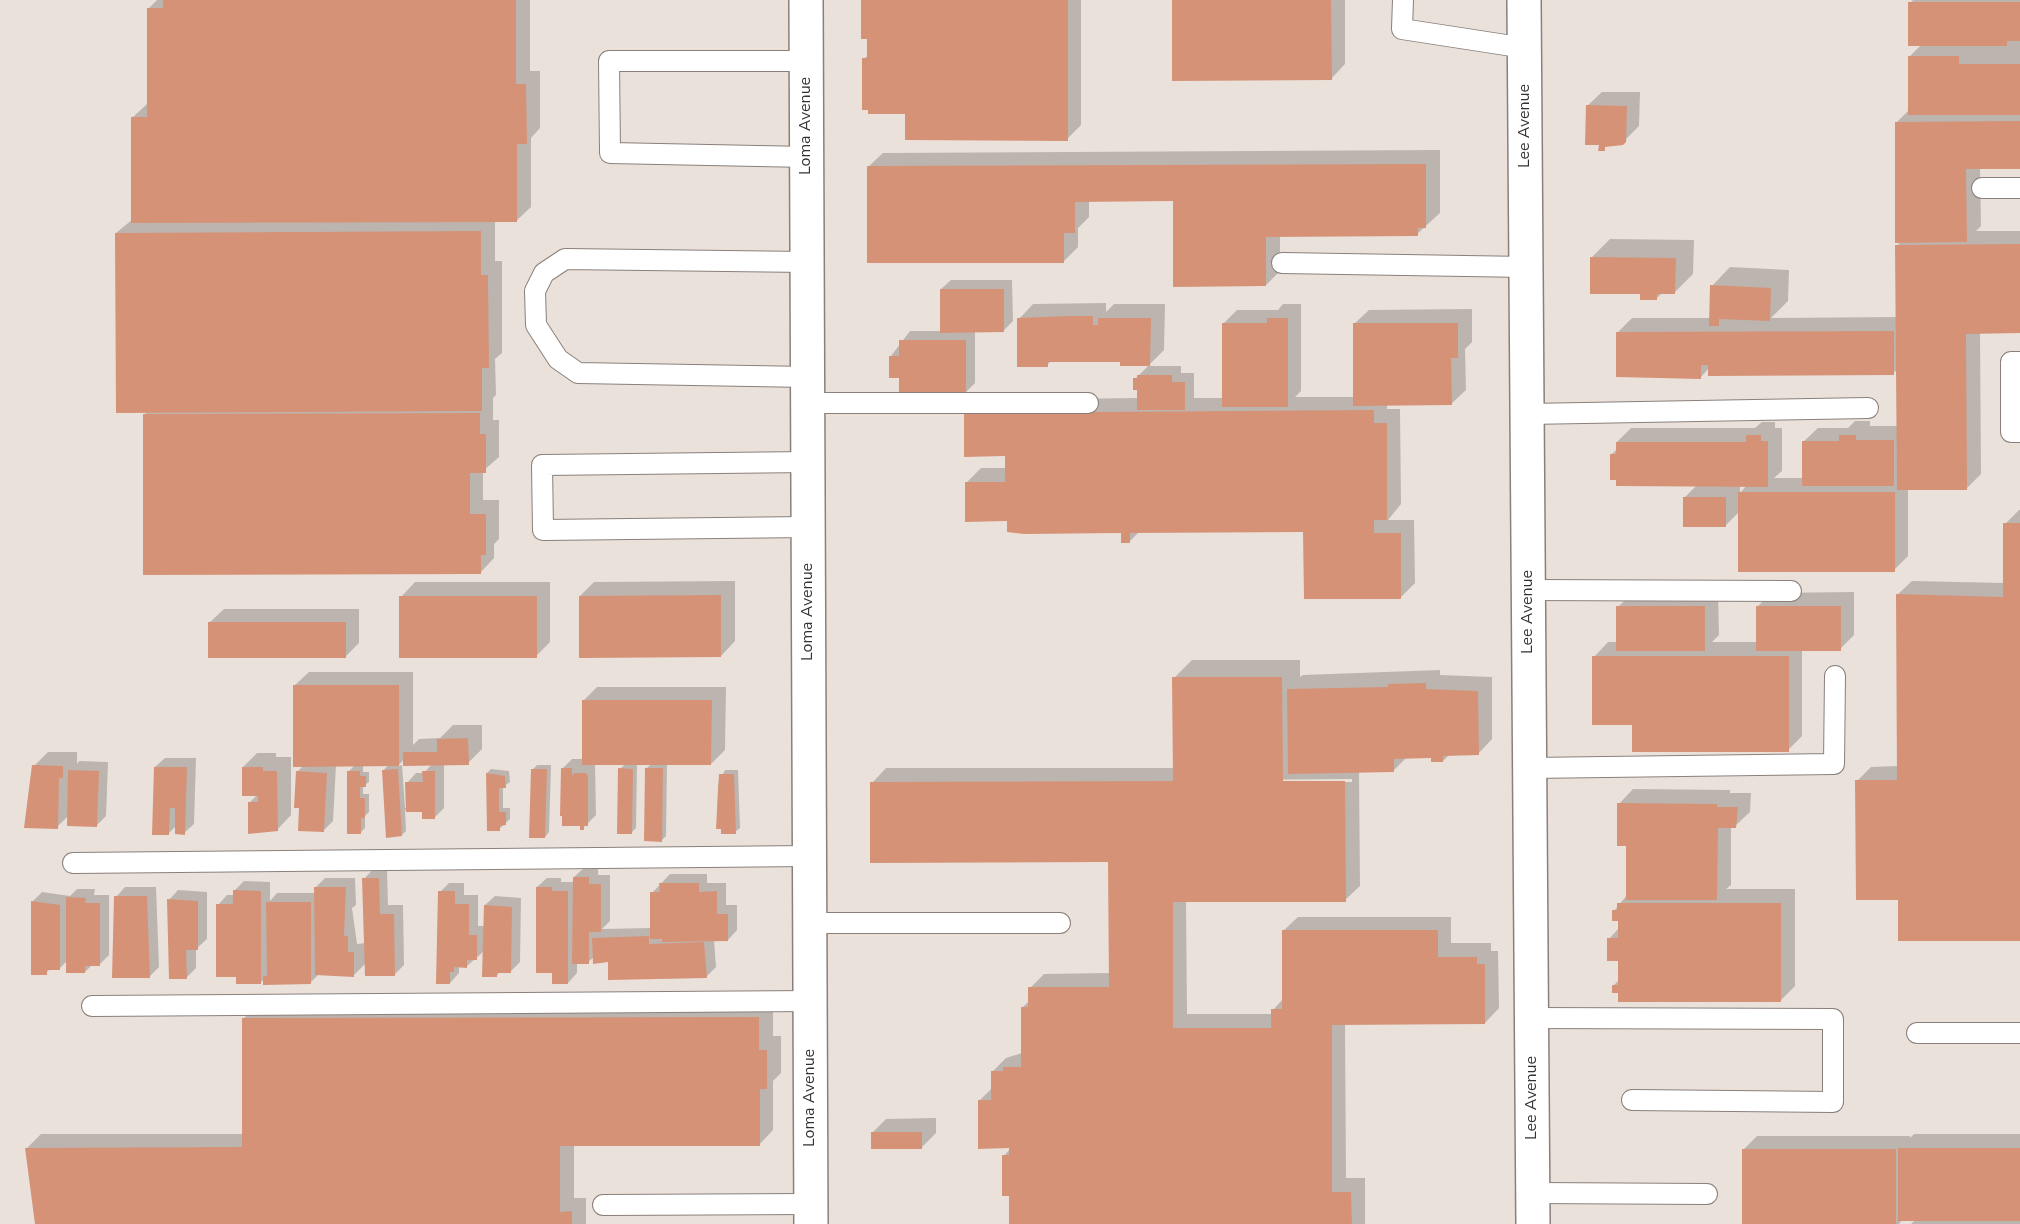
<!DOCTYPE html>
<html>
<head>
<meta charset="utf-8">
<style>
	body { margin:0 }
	canvas { display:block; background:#ebe1db }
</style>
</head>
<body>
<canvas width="2020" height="1224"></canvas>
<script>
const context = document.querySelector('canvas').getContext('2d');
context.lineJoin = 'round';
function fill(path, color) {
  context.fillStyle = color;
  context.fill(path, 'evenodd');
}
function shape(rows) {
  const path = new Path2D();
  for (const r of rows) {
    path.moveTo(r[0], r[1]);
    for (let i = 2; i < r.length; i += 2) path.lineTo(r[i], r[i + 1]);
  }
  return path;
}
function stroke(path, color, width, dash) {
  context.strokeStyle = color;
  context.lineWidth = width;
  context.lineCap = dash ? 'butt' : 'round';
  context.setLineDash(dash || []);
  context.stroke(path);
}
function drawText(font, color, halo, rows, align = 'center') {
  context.font = font + ' "Nunito Sans",sans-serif';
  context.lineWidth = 4.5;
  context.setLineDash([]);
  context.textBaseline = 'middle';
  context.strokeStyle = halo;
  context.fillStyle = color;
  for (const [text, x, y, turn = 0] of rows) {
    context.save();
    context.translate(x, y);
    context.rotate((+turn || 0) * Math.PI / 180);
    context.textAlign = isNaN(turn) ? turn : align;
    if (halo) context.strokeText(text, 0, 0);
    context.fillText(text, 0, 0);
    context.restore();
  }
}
const shadow = shape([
	[157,0,530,0,530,71,540,71,540,128,531,138,531,207,516,221,495,221,495,261,502,261,502,353,495,359,496,395,493,398,493,420,499,420,499,457,483,471,483,500,499,500,499,539,494,544,494,558,480,573,145,414,148,411,116,233,133,219,133,117,148,103,148,9],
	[863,0,1081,0,1081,125,1067,139,907,113,864,59,869,54],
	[1174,0,1345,0,1345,64,1331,79],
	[1913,0,2020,0,2020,167,1980,168,1981,226,1976,231,2020,231,2020,332,1980,332,1981,474,1967,488,1908,489,1908,556,1894,570,1740,511,1726,525,1684,498,1697,485,1611,455,1617,449,1617,442,1631,428,1755,428,1762,422,1775,422,1775,428,1782,428,1782,471,1774,478,1803,478,1803,442,1818,428,1848,428,1855,421,1870,421,1870,426,1898,426,1898,369,1893,373,1709,368,1701,377,1618,332,1632,318,1711,318,1712,286,1730,267,1789,270,1788,301,1771,318,1897,317,1897,246,1901,241,1896,123,1910,109,1910,56,1921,45,1910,3],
	[1740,485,1747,485,1740,493],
	[1602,92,1640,92,1639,126,1625,140,1600,144,1587,106],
	[1440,150,1440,213,1417,234,1280,235,1280,271,1266,285,1174,199,1089,200,1089,217,1078,228,1078,247,1064,261,868,167,883,153],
	[1610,239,1694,240,1693,274,1675,292,1663,292,1656,299,1642,293,1591,258],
	[951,280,1012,280,1013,321,1003,331,975,331,975,383,965,393,901,376,891,356,910,331,942,331,941,289],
	[1106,303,1106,312,1114,304,1165,304,1164,350,1150,364,1122,361,1051,361,1047,365,1019,319,1033,304],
	[1283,304,1301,304,1301,391,1295,397,1355,397,1354,324,1369,310,1472,309,1472,342,1465,349,1466,390,1451,404,1387,404,1387,409,1400,409,1401,504,1388,520,1414,520,1415,583,1401,597,1305,531,1140,531,1130,541,1123,532,1009,520,966,483,981,468,1006,468,1006,455,966,414,980,400,1139,398,1135,379,1148,366,1181,366,1181,373,1194,373,1194,398,1223,398,1223,324,1237,310,1278,310],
	[2019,510,2020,510,2020,939,1899,899,1857,781,1871,767,1898,766,1897,595,1912,581,2005,583,2005,524],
	[735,581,735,641,721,656,580,596,594,582],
	[415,582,550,582,550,642,536,656,401,597],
	[1854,592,1854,635,1840,649,1802,649,1802,736,1788,750,1634,724,1594,657,1608,642,1618,642,1618,607,1632,593,1718,593,1719,635,1712,642,1757,642,1757,607,1771,593],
	[224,609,359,609,359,643,345,657,209,623],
	[1192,660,1300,660,1300,677,1303,675,1440,670,1440,675,1492,677,1492,739,1478,754,1450,754,1443,761,1432,757,1407,757,1394,770,1359,771,1360,886,1345,900,1186,900,1187,1014,1273,1014,1273,1010,1283,999,1283,931,1298,917,1451,917,1451,943,1491,943,1491,951,1498,951,1499,1008,1485,1023,1345,1023,1346,1178,1365,1178,1365,1224,1010,1224,1010,1195,1004,1156,1010,1149,980,1100,992,1088,992,1072,1006,1058,1022,1053,1022,1008,1030,1000,1030,988,1044,974,1110,973,1110,860,872,783,886,768,1174,768,1174,678],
	[1352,779,1352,782,1222,783,1222,780],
	[309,672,413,672,413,745,419,739,440,738,453,725,482,725,482,749,468,763,444,764,444,808,435,817,424,810,405,810,406,831,402,835,383,771,389,764,363,765,363,772,369,772,369,782,363,786,363,794,369,794,369,812,365,816,365,828,361,832,348,772,355,765,336,765,333,821,323,831,300,806,297,772,304,765,294,686],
	[405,758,432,764,424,773,416,773,407,783,407,808,405,808,402,765,398,766],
	[597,687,726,687,725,750,711,764,667,764,666,836,662,840,647,768,651,764,637,764,636,828,632,832,620,769,625,764,595,764,596,815,583,828,563,768,572,759,584,759,583,701],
	[48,752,77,752,77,764,79,761,108,762,106,816,97,825,68,816,57,827,34,766],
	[257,753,276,753,276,757,291,757,291,815,277,830,250,802,257,795,243,767],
	[165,758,196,758,194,824,184,833,176,826,168,834,155,767],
	[537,765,551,765,549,832,545,837,532,770],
	[491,769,509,771,510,782,503,787,503,808,510,808,510,819,499,829,488,830,487,773],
	[725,770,738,770,740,828,735,832,717,828,718,784],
	[1633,789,1730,790,1730,793,1751,793,1750,812,1735,826,1731,826,1731,885,1726,889,1795,889,1795,986,1780,1001,1619,991,1614,985,1619,980,1619,960,1609,939,1619,928,1619,919,1614,911,1627,895,1627,845,1619,804],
	[584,868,598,868,598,875,610,875,610,921,602,929,652,928,652,893,670,874,707,874,707,883,726,883,726,905,737,905,737,930,728,940,714,940,716,967,707,976,610,978,609,960,594,957,588,962,577,962,577,973,568,983,553,971,537,887,547,878,561,878,561,882,574,882,574,877],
	[373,869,387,869,388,905,403,905,404,965,395,974,366,963,354,975,320,973,310,983,264,979,260,983,237,975,218,905,227,895,234,895,234,891,244,881,270,882,270,901,277,893,315,893,315,888,325,878,355,878,356,905,352,908,357,944,365,943,364,879],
	[449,883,464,883,464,895,478,895,478,926,485,926,485,905,495,896,521,898,520,962,511,971,501,971,497,975,484,951,467,966,459,966,459,973,450,983,440,892],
	[125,887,156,887,159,967,149,977,116,897],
	[77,889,95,889,94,895,109,895,109,955,99,965,92,965,85,972,67,961,59,969,50,969,46,973,32,902,42,892,70,896],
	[178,890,207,892,207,939,196,949,196,968,186,978,169,900],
	[773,1003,773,1036,781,1036,781,1073,773,1081,773,1130,759,1145,574,1145,574,1198,586,1198,586,1224,36,1224,26,1149,41,1134,244,1134,243,1019,257,1005],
	[936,1118,936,1133,921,1148,872,1133,886,1119],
	[1914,1134,2020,1134,2020,1224,1911,1224,1916,1219,1903,1219,1899,1224,1744,1224,1743,1150,1757,1136,1910,1136,1910,1138]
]);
const building = shape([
	[163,0,516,0,516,84,526,84,527,144,517,144,517,222,131,223,131,117,147,117,147,8,163,8],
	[861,0,1068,0,1068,141,905,140,905,114,868,114,868,110,862,110,862,58,867,58,867,39,861,39],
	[1172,0,1331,0,1332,80,1172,81],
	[1908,2,2020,2,2020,41,2007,41,2007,46,1908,46],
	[1908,56,1959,56,1959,64,2020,64,2020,115,1908,115],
	[1586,105,1627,106,1626,142,1623,145,1605,147,1605,151,1598,151,1599,145,1585,145],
	[2020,121,2020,169,1966,169,1967,242,1895,243,1895,122],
	[1426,164,1426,228,1418,228,1418,236,1266,237,1266,286,1173,287,1173,201,1075,202,1075,233,1064,233,1064,263,867,263,867,166],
	[481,231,481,275,488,275,489,368,482,368,482,411,116,413,115,233],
	[2020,244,2020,333,1966,334,1967,490,1897,490,1895,245],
	[1590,257,1676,258,1675,294,1657,294,1657,300,1640,300,1640,294,1590,294],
	[1710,285,1771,288,1770,321,1719,319,1719,326,1709,326],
	[940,289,1004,289,1004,332,940,333],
	[1069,316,1093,316,1093,325,1098,325,1098,318,1151,318,1150,366,1120,366,1120,362,1048,362,1048,367,1017,367,1017,318],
	[1267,318,1288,318,1288,407,1222,407,1222,323,1267,323],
	[1353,323,1458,323,1458,358,1451,358,1452,405,1353,406],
	[1894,331,1894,375,1708,376,1708,365,1701,365,1701,379,1616,377,1616,332],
	[899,340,966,340,966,394,899,394,899,378,889,378,889,356,899,356],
	[1137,375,1172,375,1172,382,1185,382,1185,410,1137,410,1137,390,1133,390,1133,378,1137,378],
	[1374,410,1374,423,1387,423,1387,520,1374,520,1374,533,1401,533,1401,599,1304,599,1303,532,1130,533,1130,543,1121,543,1121,533,1024,534,1007,532,1007,521,965,522,965,482,1005,482,1005,456,964,457,964,413],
	[480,413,480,434,486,434,486,473,470,473,470,514,486,514,486,555,481,555,481,574,143,575,143,414],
	[1746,435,1761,435,1761,441,1768,441,1768,487,1616,486,1616,480,1610,480,1610,454,1616,454,1616,442,1746,442],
	[1839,435,1856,435,1856,440,1894,440,1894,486,1802,486,1802,441,1839,441],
	[1738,492,1895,492,1895,572,1738,572],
	[1683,497,1726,497,1726,527,1683,527],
	[2003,523,2020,523,2020,941,1898,941,1898,900,1856,900,1855,780,1897,780,1896,594,2003,597],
	[721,595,721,657,579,658,579,596],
	[399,596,537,596,537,658,399,658],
	[1616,606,1705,606,1705,651,1616,651],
	[1756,606,1841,606,1841,651,1756,651],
	[208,622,346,622,346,658,208,658],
	[1592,656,1789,656,1789,752,1632,752,1632,725,1592,725],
	[1172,677,1282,677,1283,781,1345,781,1346,902,1173,902,1173,1028,1271,1028,1271,1009,1282,1009,1282,930,1438,930,1438,957,1477,957,1477,964,1485,964,1485,1024,1332,1025,1332,1192,1351,1192,1352,1224,1009,1224,1009,1196,1002,1196,1002,1155,1009,1155,1009,1148,978,1149,978,1100,991,1100,991,1071,1003,1071,1003,1067,1021,1067,1021,1007,1028,1007,1028,987,1109,987,1108,862,870,863,870,782,1173,781],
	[1426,683,1426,689,1478,691,1479,755,1443,756,1443,762,1431,762,1431,758,1394,759,1394,772,1288,774,1287,689,1388,687,1388,684],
	[293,685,399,685,399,766,293,767],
	[582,700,712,700,711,765,582,765],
	[468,738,469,765,403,766,403,752,437,752,437,739],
	[32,765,63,766,63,778,59,778,58,829,24,828],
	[154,767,187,767,185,835,175,834,175,808,170,808,169,835,152,835],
	[242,767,263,767,263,771,277,771,278,831,248,834,248,802,258,802,258,796,242,796],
	[561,768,572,768,572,776,574,773,586,773,588,776,588,826,584,826,584,830,580,830,580,826,562,826,562,816,560,816],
	[618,768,633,769,632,834,617,834],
	[645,768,663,768,662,842,644,841],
	[398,769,402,836,386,838,382,770],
	[531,769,547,769,545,838,529,838],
	[68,770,99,771,97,827,67,826],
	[296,771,327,773,324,832,298,831,299,808,294,808],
	[347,771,360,771,360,776,366,776,366,787,360,787,360,798,365,798,365,818,361,818,361,834,347,834],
	[422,771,435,771,435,819,422,819,422,812,406,812,405,782,423,782],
	[486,773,505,776,506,788,499,788,499,812,506,812,506,825,500,826,500,831,487,831],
	[719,774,734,774,736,834,721,834,721,829,716,829],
	[1617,803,1717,804,1717,807,1738,807,1736,828,1718,828,1717,900,1626,900,1626,846,1617,846],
	[573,877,589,877,589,884,601,884,601,932,589,932,589,964,572,964],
	[362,878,379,878,380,914,394,914,395,976,365,976],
	[659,883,699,883,699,892,717,891,717,914,728,914,728,941,662,942,662,939,650,939,650,892,660,892],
	[314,887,346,887,344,936,348,936,348,952,354,952,354,977,315,975],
	[536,887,552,887,552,891,568,891,568,984,552,984,552,973,536,973],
	[233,890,261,891,261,984,236,984,236,977,216,977,216,904,233,904],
	[438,891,455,891,455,904,469,904,469,935,477,935,477,960,467,960,467,968,454,967,454,972,450,972,450,984,436,984],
	[114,896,147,896,150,978,112,978],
	[66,897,86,898,85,903,100,903,100,966,85,966,85,973,66,973],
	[167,899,198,901,198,950,186,950,187,979,169,979],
	[31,901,60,905,60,970,47,970,47,975,31,975],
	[266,902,311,902,311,984,263,985,263,976,267,976],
	[1617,903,1781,903,1781,1002,1618,1002,1618,993,1612,993,1612,985,1618,985,1618,961,1607,961,1607,938,1618,938,1618,921,1612,921,1612,910,1617,910],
	[484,905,512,907,511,973,497,973,497,977,482,977],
	[649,936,649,944,704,942,707,978,608,980,608,962,593,964,592,938],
	[759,1017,759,1050,767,1050,767,1089,760,1089,760,1146,560,1146,560,1212,572,1211,572,1224,35,1224,25,1148,242,1147,242,1018],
	[871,1132,922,1132,922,1149,871,1149],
	[1898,1148,2020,1148,2020,1221,1898,1221],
	[1742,1149,1896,1149,1896,1224,1742,1224]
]);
const service = shape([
	[1403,0,1402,29,1525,48],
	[806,61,609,61,610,153,807,157],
	[1982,188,2020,188],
	[807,262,565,259,544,273,535,291,536,325,558,359,578,373,808,377],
	[1282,263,1526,267],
	[2020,362,2011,362,2011,432,2020,432],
	[808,403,1088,403],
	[1527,414,1868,408],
	[808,527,543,530,542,465,808,462],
	[1528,590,1791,591],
	[1530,768,1834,764,1835,676],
	[73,863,809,856],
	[809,923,1060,923],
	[92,1006,810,1001],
	[1532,1018,1833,1019,1833,1102,1632,1100],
	[1917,1033,2020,1033],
	[1533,1193,1707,1194],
	[603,1205,810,1204]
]);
const minor = shape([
	[806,0,811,1224],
	[1524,0,1533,1224]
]);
const streetNames = [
	["Loma Avenue",806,126,-90],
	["Lee Avenue",1525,126,-90],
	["Loma Avenue",808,612,-90],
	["Lee Avenue",1528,612,-90],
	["Loma Avenue",810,1098,-90],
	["Lee Avenue",1532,1098,-90]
];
fill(shadow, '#0003');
fill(building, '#d59277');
stroke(service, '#8a807b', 22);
stroke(minor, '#8a807b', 36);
stroke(service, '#fff', 20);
stroke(minor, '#fff', 33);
drawText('16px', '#35312f', '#fff', streetNames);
</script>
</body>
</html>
